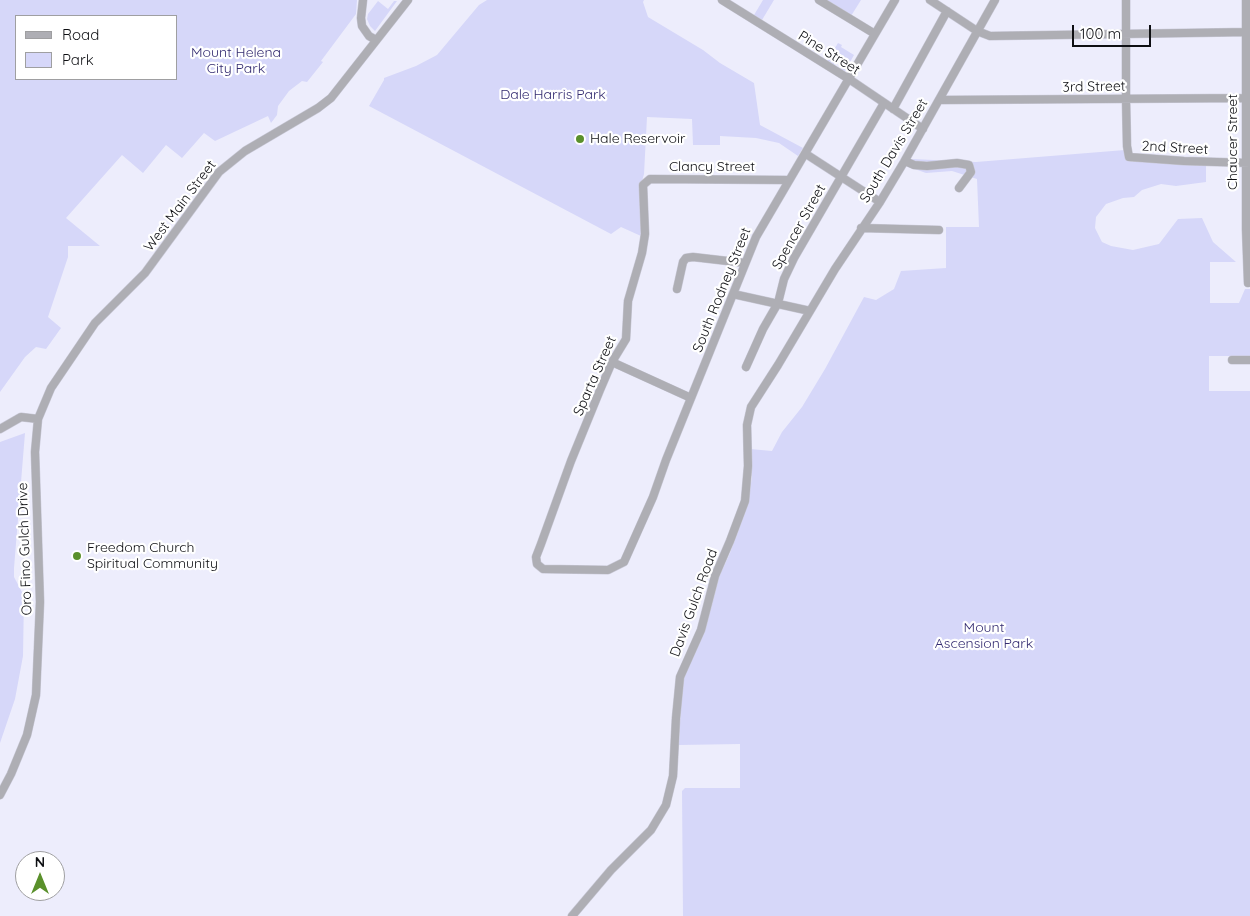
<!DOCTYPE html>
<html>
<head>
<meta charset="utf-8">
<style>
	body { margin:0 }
	#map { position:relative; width:1250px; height:916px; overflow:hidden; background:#ededfc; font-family:Quicksand,sans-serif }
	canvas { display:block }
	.legend { position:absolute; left:15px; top:15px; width:162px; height:65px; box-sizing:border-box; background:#fff; border:1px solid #9f9fa1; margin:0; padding:6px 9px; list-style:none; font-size:15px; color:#0e0f13 }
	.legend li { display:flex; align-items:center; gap:10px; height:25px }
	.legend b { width:25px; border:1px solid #9f9fa1 }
	.north { position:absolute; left:15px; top:851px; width:50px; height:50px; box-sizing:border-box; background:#fff; border:1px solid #9f9fa1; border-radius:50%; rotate:0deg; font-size:14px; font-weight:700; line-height:20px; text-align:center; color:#0e0f13 }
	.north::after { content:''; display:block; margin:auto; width:18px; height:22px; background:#5a902b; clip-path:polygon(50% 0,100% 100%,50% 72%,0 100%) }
	.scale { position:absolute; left:1072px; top:25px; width:79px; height:22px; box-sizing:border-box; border:2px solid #0e0f13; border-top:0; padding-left:6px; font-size:15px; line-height:18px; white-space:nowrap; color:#0e0f13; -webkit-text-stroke:4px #fff; paint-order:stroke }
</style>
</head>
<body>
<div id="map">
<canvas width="1250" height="916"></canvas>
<ul class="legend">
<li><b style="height:6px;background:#aeaeb4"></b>Road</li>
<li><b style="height:14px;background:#d6d7f9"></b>Park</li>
</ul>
<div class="north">N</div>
<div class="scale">100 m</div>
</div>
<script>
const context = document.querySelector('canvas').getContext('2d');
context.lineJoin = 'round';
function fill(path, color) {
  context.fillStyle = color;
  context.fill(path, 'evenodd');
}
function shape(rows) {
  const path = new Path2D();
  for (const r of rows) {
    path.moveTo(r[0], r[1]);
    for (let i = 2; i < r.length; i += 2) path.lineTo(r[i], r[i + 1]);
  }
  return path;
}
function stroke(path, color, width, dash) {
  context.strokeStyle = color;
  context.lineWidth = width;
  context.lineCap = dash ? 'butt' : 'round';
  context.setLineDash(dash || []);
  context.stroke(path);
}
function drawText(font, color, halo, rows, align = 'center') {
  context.font = font + ' Quicksand,sans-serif';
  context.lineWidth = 4.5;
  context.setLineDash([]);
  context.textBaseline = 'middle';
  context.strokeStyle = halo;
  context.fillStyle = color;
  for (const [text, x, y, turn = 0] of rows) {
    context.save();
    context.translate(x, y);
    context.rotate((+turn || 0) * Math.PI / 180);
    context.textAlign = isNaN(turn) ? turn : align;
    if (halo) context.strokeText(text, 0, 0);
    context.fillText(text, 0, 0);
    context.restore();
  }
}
const green = shape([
	[0,0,357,0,356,14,321,61,323,62,307,82,302,81,289,91,278,106,277,115,271,123,268,116,215,141,204,133,182,158,166,145,143,173,122,155,66,218,100,246,68,246,68,257,48,317,61,328,46,349,36,347,25,357,0,392],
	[16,16,176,16,176,79,16,79],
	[487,0,644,0,643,2,648,17,703,50,720,63,754,83,760,125,803,148,798,156,779,143,756,138,720,136,720,145,693,145,692,119,647,117,644,174,641,185,641,236,621,227,611,234,369,106,384,80,384,78,416,66,437,55,479,5],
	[763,0,774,0,762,20,754,15],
	[825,0,861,0,851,16],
	[378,1,388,9,394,1,397,1,375,31,370,26,367,19,368,14],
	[838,43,842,45,841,47,854,55,845,71,840,69,845,63,845,60,840,57,835,65,827,61],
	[1125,150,1127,161,1206,165,1206,182,1176,186,1161,184,1142,190,1134,197,1123,198,1106,204,1096,217,1095,228,1102,242,1111,246,1133,250,1159,244,1178,219,1202,218,1213,242,1236,262,1210,262,1210,303,1239,303,1245,289,1250,289,1250,356,1209,356,1209,391,1250,391,1250,916,683,916,682,791,685,788,740,788,740,744,679,745,682,677,696,649,711,608,719,577,730,553,748,504,752,477,750,449,772,451,782,432,802,407,825,369,864,297,876,300,894,289,901,271,946,268,946,227,979,227,977,179,952,171,926,173,906,166,912,159,976,162],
	[25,433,14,568,14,577,24,596,23,656,15,699,0,743,0,442]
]);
const minor = shape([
	[363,0,361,18,362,26,369,36,376,40],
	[722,0,849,79,923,129],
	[819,0,875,34],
	[930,0,977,31,990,36,1250,32],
	[1126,0,1126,99,1127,146,1129,157,1184,161,1250,163],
	[1246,0,1246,229,1248,283],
	[939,100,1250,98],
	[893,109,947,11],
	[806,154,880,202],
	[905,161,914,165,927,166,957,163,969,165,971,172,959,188],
	[789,180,650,179,643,185,645,234,642,253,628,301,626,339,612,362,600,390,571,461,541,544,536,557,537,564,543,569,608,570,624,562,653,497,666,460,756,237,895,0],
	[861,228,939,230],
	[677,289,683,262,686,258,693,257,745,263],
	[733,294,810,311],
	[1232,360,1250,360],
	[612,362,691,398],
	[746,367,763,329,778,303,784,279,794,258,884,103],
	[0,429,21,417,38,419],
	[0,795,11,774,27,735,36,695,40,602,35,452,38,419,51,388,95,323,145,273,219,172,245,151,318,108,331,98,408,0],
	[572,916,611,870,651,830,666,805,673,776,676,718,680,677,701,630,715,576,730,541,745,501,748,466,747,425,751,407,778,365,835,269,880,202,904,162,995,0]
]);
const markers = [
	[580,139,5,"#5a902b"],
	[77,556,5,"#5a902b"]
];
const parkNames = [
	["Mount Helena",236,53],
	["City Park",236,69],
	["Dale Harris Park",553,95],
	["Mount",984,628],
	["Ascension Park",984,644]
];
const streetNames = [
	["Pine Street",829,53,32],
	["3rd Street",1094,87,-1],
	["Chaucer Street",1233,142,-90],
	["2nd Street",1175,148,3],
	["South Davis Street",894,151,-59],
	["Clancy Street",712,167],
	["West Main Street",180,206,-53],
	["Spencer Street",799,227,-61],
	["South Rodney Street",722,290,-68],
	["Sparta Street",595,376,-66],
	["Oro Fino Gulch Drive",25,549,-92],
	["Davis Gulch Road",694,603,-70]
];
const poiNames = [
	["Hale Reservoir",590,139],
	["Freedom Church",87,548],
	["Spiritual Community",87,564]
];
fill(green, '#d6d7f9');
stroke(minor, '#c9c9d7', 9);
stroke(minor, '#aeaeb4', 8);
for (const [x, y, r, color] of markers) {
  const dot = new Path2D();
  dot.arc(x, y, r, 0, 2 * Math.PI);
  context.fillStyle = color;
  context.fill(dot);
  stroke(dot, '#fff', 2);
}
drawText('14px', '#342c71', '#fff', parkNames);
drawText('14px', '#0e0f13', '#fff', streetNames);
drawText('14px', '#0e0f13', '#fff', poiNames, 'left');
</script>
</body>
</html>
